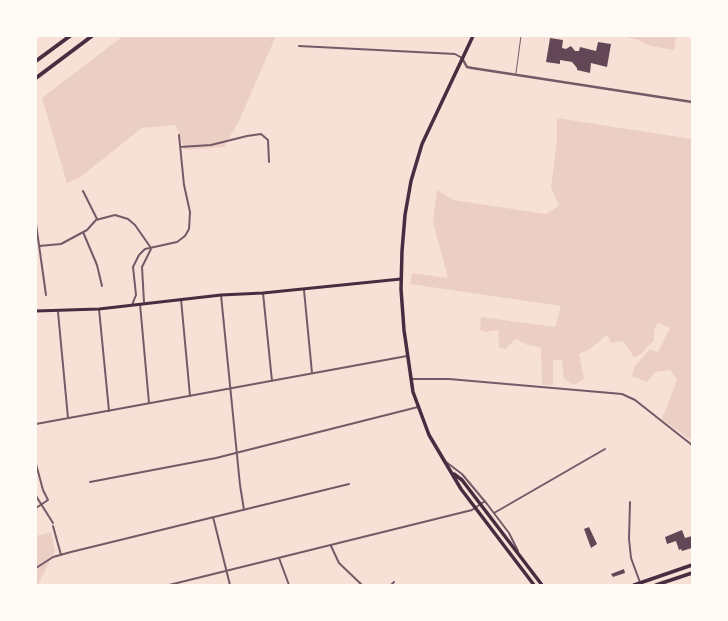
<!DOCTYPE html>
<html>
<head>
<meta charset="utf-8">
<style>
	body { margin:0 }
	#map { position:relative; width:728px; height:621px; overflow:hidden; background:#f7e1d7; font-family:Raleway,sans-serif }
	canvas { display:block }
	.frame { position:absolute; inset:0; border:37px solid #fffaf5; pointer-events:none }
</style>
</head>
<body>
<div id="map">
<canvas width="728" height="621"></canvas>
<div class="frame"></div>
</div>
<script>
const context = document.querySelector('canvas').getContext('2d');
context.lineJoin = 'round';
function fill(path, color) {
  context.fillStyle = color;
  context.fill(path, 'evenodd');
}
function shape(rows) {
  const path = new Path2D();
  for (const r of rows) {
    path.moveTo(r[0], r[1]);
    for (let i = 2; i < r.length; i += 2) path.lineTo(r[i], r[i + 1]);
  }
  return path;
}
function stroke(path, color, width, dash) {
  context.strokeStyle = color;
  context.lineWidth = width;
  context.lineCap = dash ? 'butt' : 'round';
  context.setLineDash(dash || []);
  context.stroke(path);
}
const green = shape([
	[123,36,276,36,239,121,224,147,185,150,176,125,142,128,79,178,67,183,42,98],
	[621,36,676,36,674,50,651,46,636,39],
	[557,118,692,139,692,441,662,419,677,380,670,370,655,372,647,382,632,376,634,367,650,349,658,352,670,328,658,323,654,330,654,340,641,354,634,357,623,341,611,343,607,335,590,349,579,354,584,379,574,385,564,379,562,360,553,360,553,385,542,385,541,347,527,345,516,339,505,349,499,347,498,330,485,332,480,330,481,317,555,327,561,306,410,284,412,273,448,278,433,222,437,190,453,200,546,214,559,206,551,187,557,140],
	[51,532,55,551,38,585,36,585,36,536]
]);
const building = shape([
	[550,38,563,40,562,48,566,49,571,46,575,51,579,51,580,47,596,51,598,42,611,44,607,67,591,63,590,73,577,70,577,68,572,62,560,60,560,64,546,62],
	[589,527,597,544,591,548,584,529],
	[682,530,685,538,692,536,692,548,682,551,681,549,679,550,676,541,667,544,665,537],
	[624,569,625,573,613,577,611,574]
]);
const service = shape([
	[516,73,521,36]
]);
const minor = shape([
	[299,46,455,54,462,58],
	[180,147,211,145,247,136,261,134,268,140,269,162],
	[83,191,97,219],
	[36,224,46,295],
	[83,232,97,265,102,286],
	[39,246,61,244,87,230,96,220,115,215,128,219,135,225,151,248],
	[304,290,312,373],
	[263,293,272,381],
	[221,295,240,485,244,510],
	[181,299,190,396],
	[144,302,142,267,151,249],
	[140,304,149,403],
	[132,305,136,295,133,267,139,255,145,249,177,242,185,236,189,229,190,212,184,185,179,135],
	[99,309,109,411],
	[58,312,68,418],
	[412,379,449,379,622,394,635,400,692,445],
	[36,424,407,356],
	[36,452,36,453],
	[446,462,462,474,487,504,509,533,518,551],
	[36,464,43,490,48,500,36,508],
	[90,482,216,458,418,407],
	[36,496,53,523],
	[630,502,629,539,631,558,641,585],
	[494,513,605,449],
	[213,517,230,585],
	[53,526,61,555],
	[331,546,339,563,362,585],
	[279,558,289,585],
	[36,568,53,557,71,552,349,484],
	[169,585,472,510,485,501],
	[391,585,394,582]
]);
const tertiary = shape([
	[462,58,467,67,472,68,692,102]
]);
const secondary = shape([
	[36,311,99,309,221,295,263,293,401,279]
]);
const primary = shape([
	[473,36,422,144,411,181,405,215,402,251,401,289,404,330,413,392,429,435,461,489,534,585],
	[454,474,462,480,542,585],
	[634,585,692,565],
	[656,585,692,573]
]);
const motorway = shape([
	[36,61,70,36],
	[36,78,92,36]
]);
fill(green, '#ebcfc5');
fill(building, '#644757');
stroke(service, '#755966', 1);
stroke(minor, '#755966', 2);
stroke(tertiary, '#755966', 2.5);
stroke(secondary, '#4a2c40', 3);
stroke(primary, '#4a2c40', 3.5);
stroke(motorway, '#4a2c40', 4);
</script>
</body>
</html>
